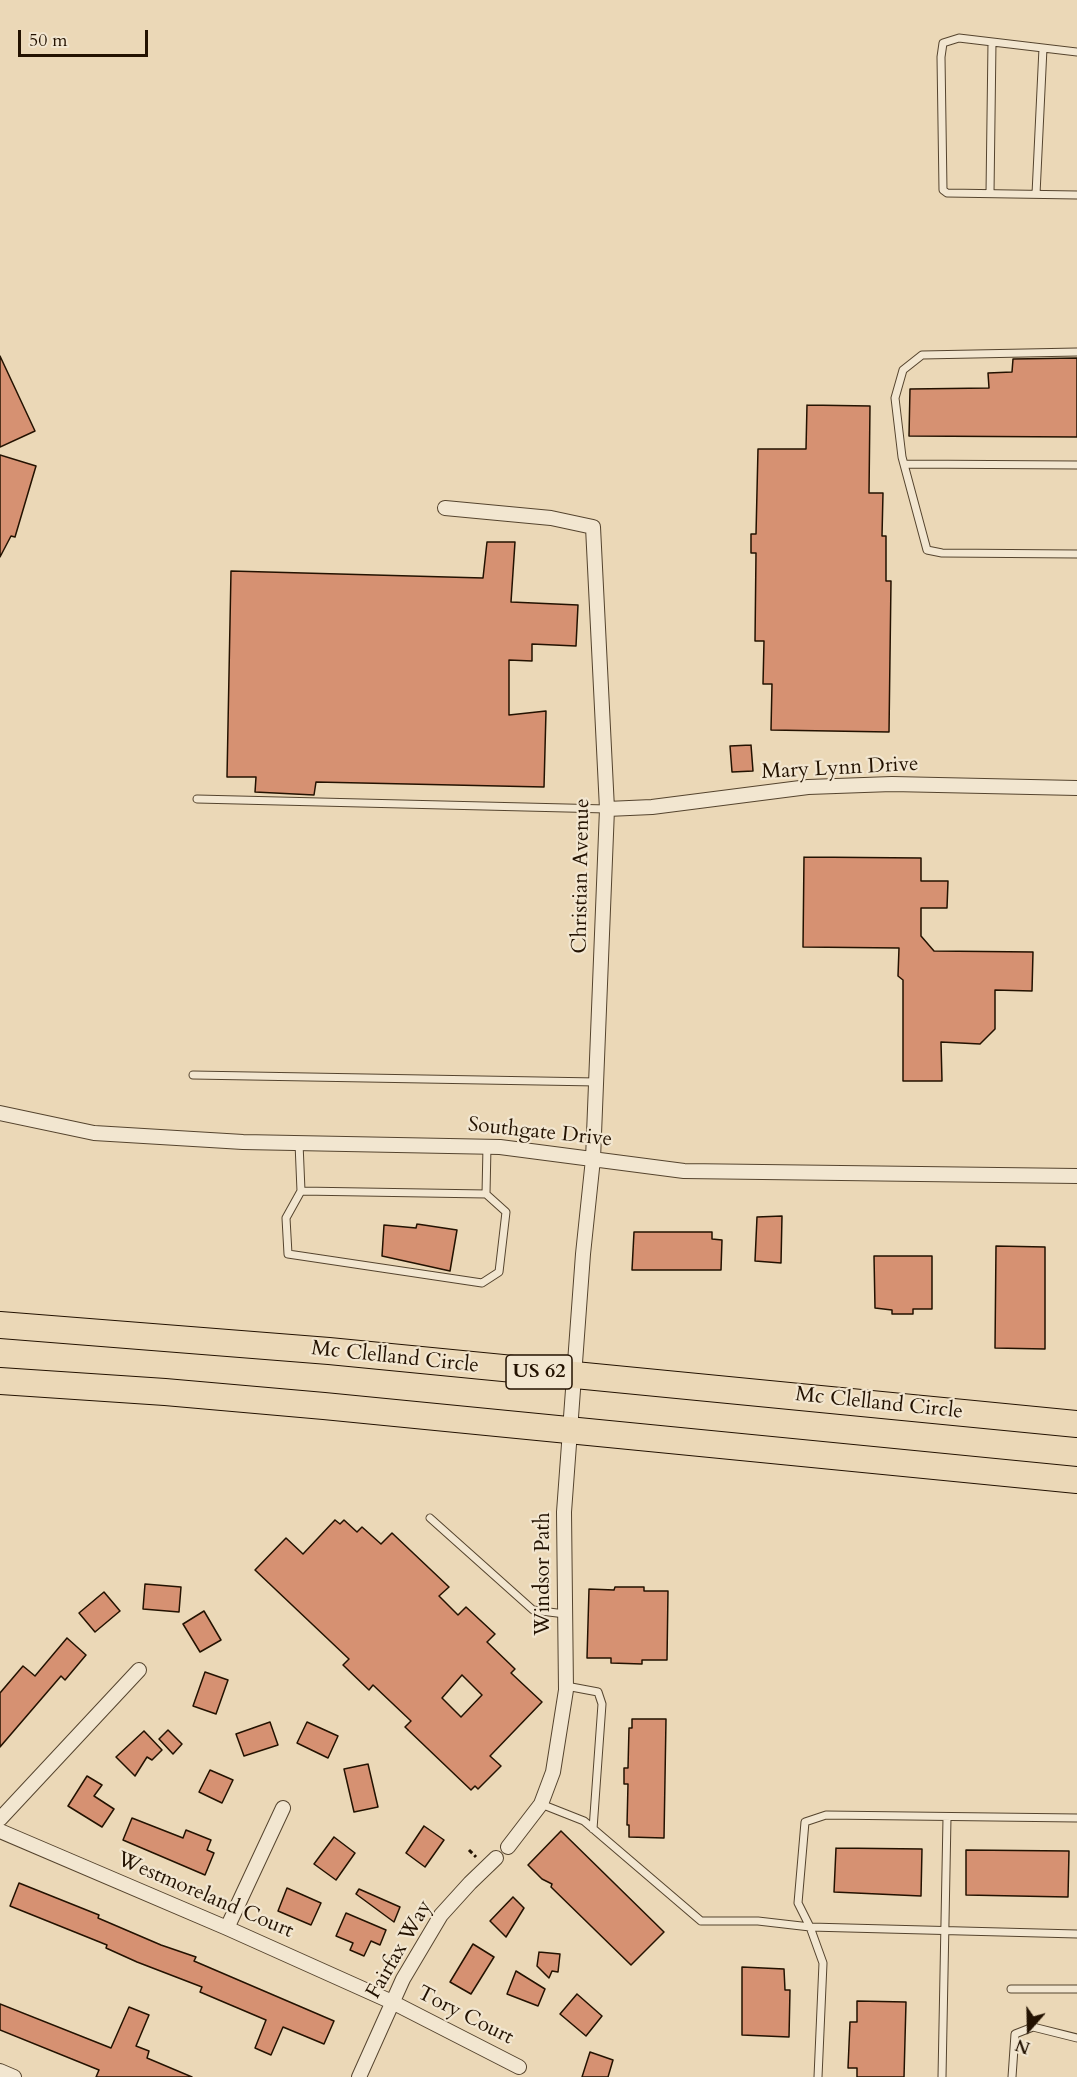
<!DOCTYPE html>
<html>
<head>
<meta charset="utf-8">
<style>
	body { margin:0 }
	#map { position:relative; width:1077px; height:2077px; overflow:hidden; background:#ebd8b7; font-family:Cardo,serif }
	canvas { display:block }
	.north { position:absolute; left:999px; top:1999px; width:60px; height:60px; -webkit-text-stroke:4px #f2e6d0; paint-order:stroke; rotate:200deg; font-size:16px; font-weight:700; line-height:24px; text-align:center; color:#231201 }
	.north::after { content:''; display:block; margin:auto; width:21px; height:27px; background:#231201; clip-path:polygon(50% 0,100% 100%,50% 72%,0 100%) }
	.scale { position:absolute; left:18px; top:30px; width:130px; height:27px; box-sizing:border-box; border:3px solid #231201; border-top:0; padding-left:8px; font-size:18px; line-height:21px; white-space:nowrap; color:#231201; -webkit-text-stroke:4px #f2e6d0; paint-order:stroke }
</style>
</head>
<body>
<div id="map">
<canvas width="1077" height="2077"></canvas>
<div class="north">N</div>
<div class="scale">50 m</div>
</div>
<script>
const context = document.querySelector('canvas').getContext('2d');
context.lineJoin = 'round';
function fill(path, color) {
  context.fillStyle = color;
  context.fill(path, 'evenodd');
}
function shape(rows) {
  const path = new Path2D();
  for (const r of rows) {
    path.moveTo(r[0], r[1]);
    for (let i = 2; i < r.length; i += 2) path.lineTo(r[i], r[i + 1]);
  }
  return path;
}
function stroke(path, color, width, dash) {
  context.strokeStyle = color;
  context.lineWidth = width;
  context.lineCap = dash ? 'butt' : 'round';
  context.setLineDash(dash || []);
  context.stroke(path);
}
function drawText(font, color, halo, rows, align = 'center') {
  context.font = font + ' Cardo,serif';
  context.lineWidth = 4.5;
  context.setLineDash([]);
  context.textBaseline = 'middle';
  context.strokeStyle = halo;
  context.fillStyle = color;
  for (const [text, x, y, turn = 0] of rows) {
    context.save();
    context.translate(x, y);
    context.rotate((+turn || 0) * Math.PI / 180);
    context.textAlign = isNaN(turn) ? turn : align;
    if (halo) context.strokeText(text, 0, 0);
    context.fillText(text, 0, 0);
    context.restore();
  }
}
const building = shape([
	[0,356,35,431,0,447,0,356],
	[1077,358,1077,437,909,436,910,389,989,388,988,373,1012,372,1013,359,1077,358],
	[807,405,870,406,869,493,883,493,882,536,886,536,886,581,891,581,889,732,771,730,772,684,763,684,764,641,755,641,756,553,751,553,751,534,756,534,758,449,806,449,807,405],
	[0,455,36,466,15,537,11,536,0,557,0,455],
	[487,542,515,542,511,602,578,605,576,646,532,644,532,661,509,660,509,715,546,711,544,787,316,782,314,795,255,792,256,777,227,777,231,571,483,578,487,542],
	[751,745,753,771,732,772,730,746,751,745],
	[804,857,921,858,921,881,948,881,947,908,921,908,921,936,934,951,1033,952,1032,991,995,990,995,1029,980,1044,941,1042,942,1081,903,1081,903,980,898,976,899,948,803,947,804,857],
	[782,1216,781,1263,755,1261,757,1217,782,1216],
	[417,1224,457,1230,450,1271,382,1256,384,1225,416,1228,417,1224],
	[634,1232,712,1232,712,1239,722,1240,721,1270,632,1270,634,1232],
	[996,1246,1045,1247,1045,1349,995,1348,996,1246],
	[874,1256,932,1256,932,1309,913,1309,913,1314,892,1314,892,1310,875,1308,874,1256],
	[335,1520,340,1524,344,1520,357,1532,362,1527,381,1544,392,1533,449,1587,439,1596,458,1615,466,1607,495,1634,487,1642,515,1669,511,1673,542,1702,490,1756,501,1766,478,1789,475,1786,471,1790,405,1727,411,1721,373,1685,369,1690,343,1665,349,1659,255,1570,286,1538,303,1554,335,1520],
	[462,1675,482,1695,461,1717,442,1698,462,1675],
	[145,1584,181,1587,179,1612,143,1609,145,1584],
	[615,1587,644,1587,644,1591,668,1591,667,1660,642,1660,642,1664,611,1663,611,1658,587,1658,589,1589,614,1590,615,1587],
	[104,1592,120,1611,95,1632,79,1613,104,1592],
	[204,1611,221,1640,200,1652,183,1624,204,1611],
	[67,1638,86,1655,65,1680,61,1676,0,1747,0,1693,23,1666,35,1676,67,1638],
	[205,1672,228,1680,216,1714,193,1706,205,1672],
	[632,1719,666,1719,664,1838,629,1837,629,1825,627,1825,628,1784,624,1784,624,1768,628,1768,629,1728,632,1728,632,1719],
	[270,1722,278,1745,244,1756,236,1734,270,1722],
	[307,1722,338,1736,328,1758,297,1743,307,1722],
	[168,1730,182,1744,173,1754,159,1739,168,1730],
	[144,1731,162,1750,152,1760,147,1757,135,1776,116,1757,144,1731],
	[368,1764,378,1807,354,1812,344,1769,368,1764],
	[210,1770,233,1780,222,1803,199,1792,210,1770],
	[87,1776,102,1785,94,1796,114,1809,102,1827,68,1806,87,1776],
	[132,1818,183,1838,186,1830,211,1840,207,1850,214,1853,205,1875,123,1840,132,1818],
	[424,1826,444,1840,425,1867,406,1853,424,1826],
	[561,1831,664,1932,631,1965,551,1887,552,1884,542,1879,528,1865,561,1831],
	[334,1837,355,1853,336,1880,314,1864,334,1837],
	[836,1848,922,1849,921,1896,834,1892,836,1848],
	[966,1850,1069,1851,1068,1897,966,1895,966,1850],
	[19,1883,99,1915,98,1918,161,1945,196,1957,194,1961,334,2021,324,2044,283,2027,271,2055,255,2048,266,2020,200,1992,202,1987,137,1962,106,1948,107,1945,10,1906,19,1883],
	[287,1888,321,1903,311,1925,278,1911,287,1888],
	[359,1889,400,1907,394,1922,356,1894,359,1889],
	[513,1897,524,1908,506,1937,490,1921,513,1897],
	[346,1913,386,1930,380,1945,371,1941,364,1956,350,1950,353,1943,336,1936,346,1913],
	[473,1944,494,1957,471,1994,450,1982,473,1944],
	[539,1952,560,1954,558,1972,552,1971,549,1978,537,1966,539,1952],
	[742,1967,784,1969,785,1990,790,1990,789,2037,742,2035,742,1967],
	[516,1971,545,1989,538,2006,507,1994,516,1971],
	[577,1994,602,2016,586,2036,560,2014,577,1994],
	[857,2001,906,2002,904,2077,857,2077,857,2068,848,2068,850,2022,857,2022,857,2001],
	[0,2004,111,2048,129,2007,149,2015,136,2046,149,2051,147,2058,192,2077,96,2077,99,2070,0,2030,0,2004],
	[590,2052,613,2060,608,2077,582,2077,590,2052]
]);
const path = shape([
	[469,1850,476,1857]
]);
const lane = shape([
	[1077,52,959,38,943,43,941,57,943,190,947,193,1077,195],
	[990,193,992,42],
	[1036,194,1043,48],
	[1077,352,922,355,903,370,895,398,902,457,927,550,942,553,1077,554],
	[904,464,1077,465],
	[197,799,607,809],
	[193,1075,597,1082],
	[299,1143,301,1191,286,1218,288,1254,482,1283,499,1272,506,1212,486,1194,487,1146],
	[301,1191,486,1194],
	[430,1518,533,1610,565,1614],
	[566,1686,598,1692,602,1704,593,1829],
	[541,1804,584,1821,701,1921,758,1921,810,1927,1077,1934],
	[1011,1989,1077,1989],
	[818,2077,823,1963,810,1927,798,1903,805,1822,826,1815,1077,1818],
	[942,2077,947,1818],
	[1012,2077,1015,2034,1033,2027,1077,2038]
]);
const street = shape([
	[445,508,551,518,593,527,607,809,593,1159,583,1254,564,1512,566,1690,553,1772,541,1804,508,1847],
	[607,809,652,807,808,787,892,784,1077,788],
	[0,1113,94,1133,243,1142,500,1147,684,1171,1077,1176],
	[0,1819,139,1670],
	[0,1831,227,1928,392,2002,519,2067],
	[227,1928,283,1808],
	[0,2071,14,2077],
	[359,2077,403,1979,441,1915,470,1883,496,1858]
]);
const highway = shape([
	[0,1325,329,1351,1077,1424],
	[0,1381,165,1392,324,1406,1077,1480]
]);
const shields = [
	[539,1372,66]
];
const shieldNames = [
	["US 62",539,1372]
];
const streetNames = [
	["Mary Lynn Drive",840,769,-3],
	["Christian Avenue",582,876,-89],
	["Southgate Drive",540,1133,6],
	["Mc Clelland Circle",395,1358,6],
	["Mc Clelland Circle",879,1404,6],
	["Windsor Path",544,1574,-90],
	["Westmoreland Court",205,1896,23],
	["Fairfax Way",400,1950,-60],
	["Tory Court",465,2016,27]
];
fill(building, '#d69172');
stroke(building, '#231201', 1.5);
stroke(lane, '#55442e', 9);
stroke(street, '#55442e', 16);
stroke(highway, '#231201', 28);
stroke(path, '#231201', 3, [4.5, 3]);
stroke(lane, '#f2e6d0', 7);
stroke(street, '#f2e6d0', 14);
stroke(highway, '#ebd8b7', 26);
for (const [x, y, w] of shields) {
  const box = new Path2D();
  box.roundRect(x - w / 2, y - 17, w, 34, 4.5);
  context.fillStyle = '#f2e6d0';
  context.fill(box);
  stroke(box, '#231201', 1.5);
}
drawText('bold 20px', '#231201', null, shieldNames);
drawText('21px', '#231201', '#f2e6d0', streetNames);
</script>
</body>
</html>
